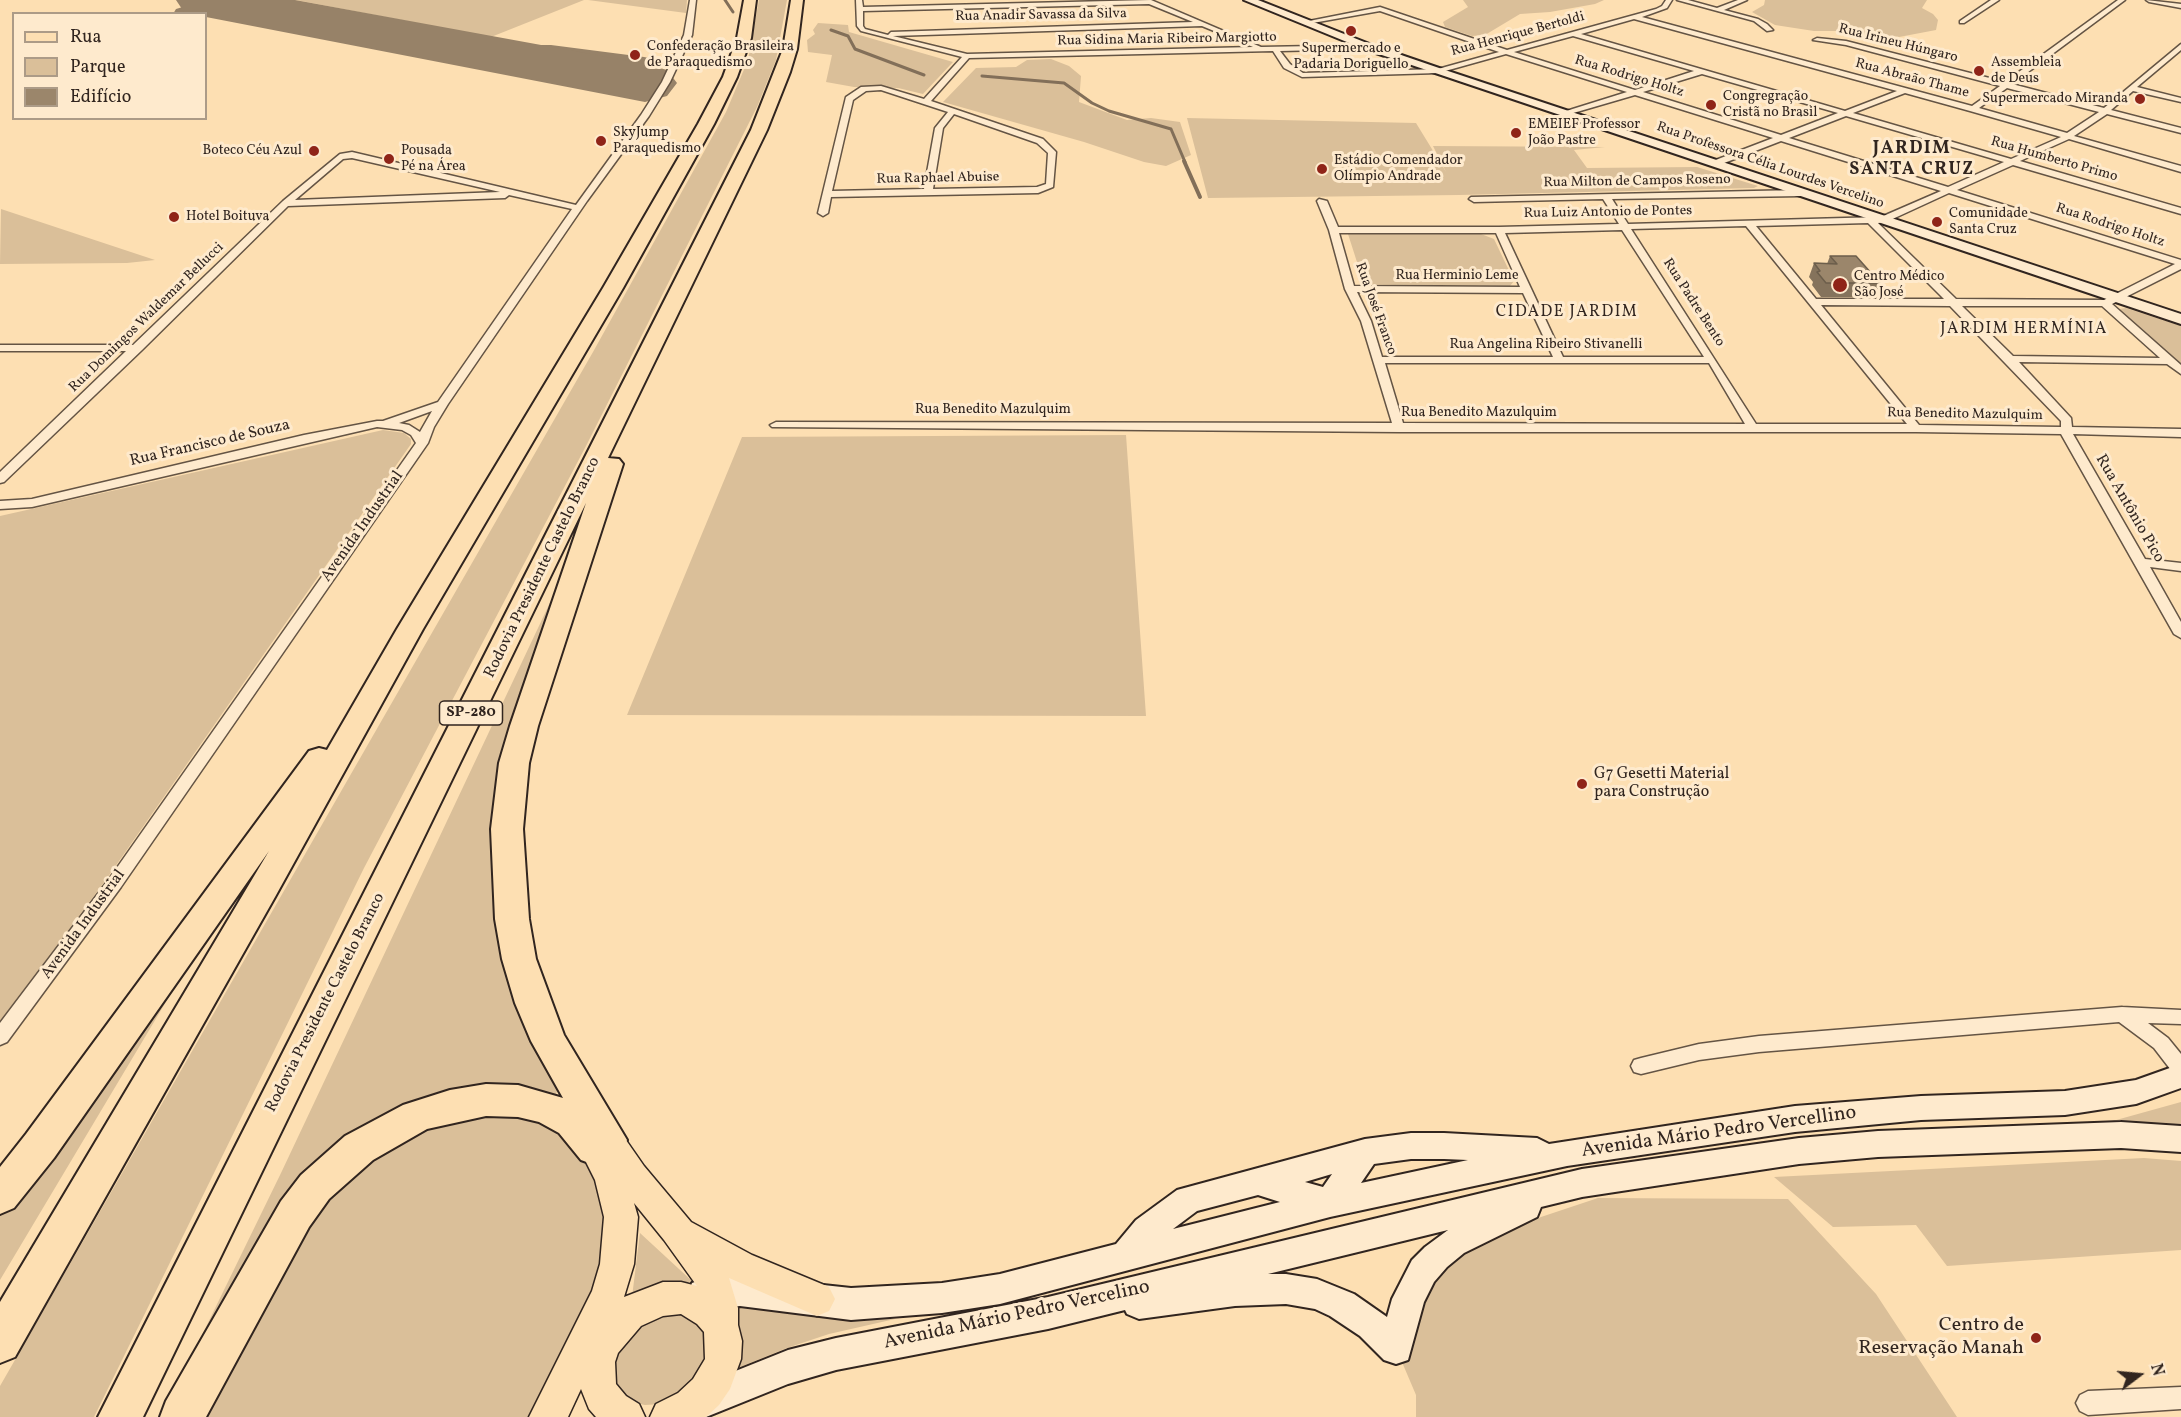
<!DOCTYPE html>
<html>
<head>
<meta charset="utf-8">
<style>
	body { margin:0 }
	#map { position:relative; width:2181px; height:1417px; overflow:hidden; background:#fddfb2; font-family:Vollkorn,serif }
	canvas { display:block }
	.legend { position:absolute; left:12px; top:12px; width:195px; height:108px; box-sizing:border-box; background:#feeacd; border:2px solid #ac9b87; margin:0; padding:8px 10px; list-style:none; font-size:18px; color:#31251f }
	.legend li { display:flex; align-items:center; gap:12px; height:30px }
	.legend b { width:30px; border:2px solid #ac9b87 }
	.north { position:absolute; left:2109px; top:1345px; width:60px; height:60px; -webkit-text-stroke:4px #feeacd; paint-order:stroke; rotate:74deg; font-size:16px; font-weight:700; line-height:24px; text-align:center; color:#31251f }
	.north::after { content:''; display:block; margin:auto; width:21px; height:27px; background:#31251f; clip-path:polygon(50% 0,100% 100%,50% 72%,0 100%) }
</style>
</head>
<body>
<div id="map">
<canvas width="2181" height="1417"></canvas>
<ul class="legend">
<li><b style="height:8px;background:#fddfb2"></b>Rua</li>
<li><b style="height:16px;background:#dabf99"></b>Parque</li>
<li><b style="height:16px;background:#9b866b"></b>Edifício</li>
</ul>
<div class="north">N</div>
</div>
<script>
const context = document.querySelector('canvas').getContext('2d');
context.lineJoin = 'round';
function fill(path, color) {
  context.fillStyle = color;
  context.fill(path, 'evenodd');
}
function shape(rows) {
  const path = new Path2D();
  for (const r of rows) {
    path.moveTo(r[0], r[1]);
    for (let i = 2; i < r.length; i += 2) path.lineTo(r[i], r[i + 1]);
  }
  return path;
}
function stroke(path, color, width, dash) {
  context.strokeStyle = color;
  context.lineWidth = width;
  context.lineCap = dash ? 'butt' : 'round';
  context.setLineDash(dash || []);
  context.stroke(path);
}
function drawText(font, color, halo, rows, align = 'center') {
  context.font = font + ' Vollkorn,serif';
  context.lineWidth = 6;
  context.setLineDash([]);
  context.textBaseline = 'middle';
  context.strokeStyle = halo;
  context.fillStyle = color;
  for (const [text, x, y, turn = 0] of rows) {
    context.save();
    context.translate(x, y);
    context.rotate((+turn || 0) * Math.PI / 180);
    context.textAlign = isNaN(turn) ? turn : align;
    if (halo) context.strokeText(text, 0, 0);
    context.fillText(text, 0, 0);
    context.restore();
  }
}
const green = shape([
	[296,0,584,0,491,37],
	[588,0,687,0,686,13],
	[759,0,787,0,776,60,757,107,586,446,364,868,94,1417,0,1417,0,1386,593,352,726,112,748,60],
	[1463,0,1604,0,1595,4,1550,12,1520,14,1485,35,1472,36,1445,27,1443,22,1468,7],
	[1765,0,1927,0,1922,8,1933,14,1938,20,1936,30,1899,37,1842,31,1814,31,1775,25,1752,12,1764,5],
	[818,23,848,25,849,32,953,62,923,94,898,88,854,87,826,82,832,55,808,52,807,40,815,34,813,30],
	[1051,59,1069,66,1081,76,1079,102,1127,120,1151,118,1180,122,1191,155,1166,166,1144,162,1084,142,943,102,976,68,1016,67,1027,60],
	[1187,118,1416,123,1446,172,1433,146,1605,147,1574,150,1587,168,1697,167,1758,186,1754,188,1459,195,1208,198],
	[1,209,155,260,127,263,0,264],
	[1348,234,1481,234,1494,239,1514,281,1510,286,1364,284],
	[2126,308,2181,326,2181,364,2119,309],
	[383,430,404,433,411,439,411,444,105,881,0,1021,0,516],
	[1126,435,1146,716,627,715,742,437],
	[563,575,497,828,561,1081,556,1094,547,1098,385,1119,164,1413,281,1173],
	[188,965,0,1280,0,1215,14,1200],
	[2181,1102,2181,1132,2109,1122],
	[490,1109,557,1124,598,1167,611,1250,542,1417,193,1417,302,1221,406,1130],
	[2144,1158,2181,1161,2181,1250,1947,1266,1916,1225,1833,1227,1774,1177],
	[1598,1198,1788,1199,1876,1294,1957,1417,1416,1417,1416,1395,1396,1348,1437,1262,1541,1217],
	[640,1233,692,1281,632,1297],
	[730,1299,828,1318,895,1319,829,1334,787,1348,733,1370],
	[678,1312,692,1317,702,1327,707,1340,707,1355,692,1385,662,1404,645,1405,629,1402,610,1381,612,1350,633,1323]
]);
const streamFar1 = shape([
	[725,0,733,12],
	[831,30,848,36,855,49,924,75],
	[982,76,1064,83,1092,103,1109,111,1171,129,1185,162]
]);
const stream = shape([
	[1184,161,1200,197]
]);
const taxiway = shape([
	[206,0,228,0,230,3,227,8,206,14,173,14,176,9,206,0],
	[483,45,551,45,644,57,653,59,656,64,658,83,654,88,645,91,636,88,632,83,632,70,551,59,483,59,475,57,471,52,475,47,483,45]
]);
const runway = shape([
	[176,0,295,0,645,64,667,70,677,83,667,96,645,102,206,17,206,14,184,12,176,0]
]);
const street = shape([
	[690,0,696,0,692,35,670,82,649,116,587,201,448,404,434,427,428,443,121,887,7,1042,0,1045,0,1023,109,879,416,443,411,435,402,430,377,427,32,507,0,509,0,501,32,499,304,435,377,421,383,421,438,402,572,209,509,195,505,198,288,206,142,350,4,482,0,483,0,472,126,351,0,351,0,345,133,345,283,201,340,154,352,152,576,205,641,115,662,82,684,35,690,0],
	[352,158,500,192,295,200,343,159,352,158],
	[432,411,420,432,409,425,399,423,432,411],
	[856,0,862,0,863,7,1151,0,1261,47,1368,45,1372,47,1368,49,1280,51,1290,64,1303,73,1438,69,1499,52,1380,11,1307,24,1309,21,1380,7,1507,50,1656,9,1662,6,1666,0,1672,0,1667,8,1642,17,1972,106,2000,86,1846,45,1813,40,1817,38,1846,41,2005,82,2118,0,2125,0,2012,84,2104,108,2181,44,2181,50,2137,87,2181,98,2181,102,2133,91,2111,110,2181,128,2181,133,2107,114,2074,136,2181,166,2181,172,2069,139,2020,161,2181,208,2181,214,2013,165,1957,190,2181,260,2181,269,2112,304,2181,365,2181,374,2167,364,2019,362,2071,418,2072,427,2181,429,2181,437,2073,434,2145,559,2181,563,2181,571,2150,567,2181,622,2181,638,2174,634,2061,434,1916,432,1399,432,772,427,770,425,776,422,1392,423,1361,321,1345,289,1329,230,1317,201,1319,199,1327,201,1338,227,1499,227,1619,224,1603,199,1474,202,1469,199,1471,197,1801,190,1805,193,1801,196,1612,199,1628,224,1881,217,1941,191,1781,141,1719,165,1713,165,1713,161,1773,138,1635,95,1563,116,1563,112,1627,92,1506,54,1438,73,1302,77,1284,68,1273,51,969,58,931,101,1043,139,1056,152,1053,187,1038,193,831,197,828,213,823,216,818,213,846,97,861,87,881,86,924,99,962,57,861,31,857,26,856,0],
	[1149,4,1193,22,891,32,888,35,865,29,863,26,863,11,1149,4],
	[1634,19,1897,91,1845,111,1581,34,1634,19],
	[1202,26,1253,47,967,54,893,36,1202,26],
	[1573,36,1694,71,1635,90,1514,52,1573,36],
	[1702,74,1838,113,1781,135,1643,92,1702,74],
	[2007,88,2099,112,2067,133,1979,108,2007,88],
	[881,90,948,112,935,128,924,189,832,191,853,100,866,91,881,90],
	[1905,93,1970,111,2061,137,2011,159,1853,113,1905,93],
	[954,114,1037,143,1048,153,1046,184,1037,187,933,189,943,128,954,114],
	[1846,116,2004,162,1948,187,1789,138,1846,116],
	[1949,193,2175,264,2104,300,1956,299,1878,223,1886,222,1949,193],
	[1868,223,1944,299,1816,299,1756,226,1868,223],
	[1746,226,1907,424,1756,424,1631,229,1746,226],
	[1622,230,1704,357,1563,357,1505,233,1622,230],
	[1339,233,1496,233,1520,287,1354,286,1339,233],
	[1357,292,1523,293,1553,357,1382,357,1371,321,1357,292],
	[1821,305,1950,306,2061,421,2061,427,1919,425,1821,305],
	[1962,306,2102,306,2160,358,2013,356,1962,306],
	[1385,363,1709,363,1745,424,1403,423,1385,363],
	[1677,0,1688,0,1717,8,1738,0,1747,0,1724,10,1758,19,1767,24,1773,30,1767,31,1754,21,1677,0],
	[1991,0,1999,0,1964,23,1960,23,1960,21,1991,0],
	[2146,0,2181,4,2181,8,2149,2,2146,0],
	[2122,1007,2181,1010,2181,1024,2148,1023,2168,1038,2181,1054,2181,1076,2174,1074,2154,1048,2119,1022,1759,1052,1699,1060,1641,1074,1634,1072,1631,1066,1634,1060,1641,1058,1699,1044,1759,1036,2122,1007],
	[2181,1387,2181,1409,2088,1415,2080,1411,2076,1403,2080,1395,2088,1391,2181,1387]
]);
const secondary = shape([
	[1244,0,1258,0,1372,45,1442,69,2181,314,2181,324,1364,49,1244,0],
	[2181,1064,2181,1088,2136,1104,2065,1115,1921,1120,1795,1132,1567,1166,1330,1217,1000,1304,942,1313,851,1320,740,1306,704,1309,692,1305,688,1294,692,1283,704,1279,740,1276,851,1288,942,1283,1000,1274,1116,1244,1136,1220,1177,1190,1365,1139,1411,1133,1444,1133,1537,1138,1549,1144,1795,1106,1921,1096,2065,1091,2136,1080,2181,1064],
	[1411,1159,1444,1159,1468,1160,1361,1183,1374,1164,1411,1159],
	[1332,1174,1323,1187,1305,1182,1332,1174],
	[1258,1195,1280,1202,1173,1229,1197,1211,1258,1195],
	[2121,1122,2181,1126,2181,1152,2121,1148,1878,1157,1799,1164,1582,1197,1541,1207,1537,1217,1464,1253,1447,1267,1434,1282,1424,1302,1408,1360,1396,1364,1384,1360,1360,1336,1330,1316,1315,1309,1286,1304,1235,1306,1139,1319,1127,1314,1125,1310,1048,1329,836,1370,788,1384,706,1417,688,1414,683,1402,688,1390,788,1350,836,1338,1048,1297,1582,1169,1799,1138,1878,1131,2121,1122],
	[1448,1230,1425,1247,1412,1260,1392,1299,1387,1317,1354,1294,1317,1279,1286,1274,1268,1274,1448,1230]
]);
const primary = shape([
	[608,1126,619,1130,644,1166,691,1222,752,1255,829,1287,835,1299,829,1311,817,1316,729,1278,738,1308,738,1325,742,1341,741,1359,730,1389,719,1405,706,1417,650,1417,656,1404,678,1393,693,1379,705,1359,704,1332,697,1324,681,1314,663,1316,641,1326,618,1353,615,1362,616,1384,626,1396,639,1404,645,1417,596,1417,589,1409,581,1389,568,1417,529,1417,592,1291,600,1264,604,1217,595,1180,579,1148,584,1138,608,1126],
	[634,1203,664,1240,697,1286,681,1282,663,1282,624,1297,634,1264,638,1217,634,1203]
]);
const highway = shape([
	[744,0,756,0,751,38,737,77,714,124,623,288,423,629,275,897,15,1357,0,1363,0,1302,269,851,54,1158,14,1208,0,1214,0,1167,26,1134,309,751,319,748,327,750,397,629,603,288,698,124,723,77,737,38,744,0],
	[791,0,803,0,797,49,790,72,767,130,608,458,619,459,623,464,538,726,529,763,523,829,529,919,536,959,564,1035,627,1140,621,1152,595,1165,581,1160,559,1133,539,1122,518,1117,486,1116,427,1129,373,1160,329,1199,309,1227,206,1417,160,1417,166,1401,281,1201,301,1175,345,1136,403,1105,450,1090,486,1084,518,1085,563,1098,531,1041,515,1003,502,959,495,919,491,829,499,763,510,726,586,503,143,1417,98,1417,751,130,783,49,791,0]
]);
const wall = shape([
	[1830,256,1880,283,1875,297,1821,297,1812,285,1813,282,1809,277,1814,263,1827,264]
]);
const building = shape([
	[1830,256,1856,256,1880,283,1826,283,1817,272,1820,271,1814,263,1837,264,1830,256]
]);
const markers = [
	[1351,31,6,"#8f2418"],
	[635,55,6,"#8f2418"],
	[1979,71,6,"#8f2418"],
	[2140,99,6,"#8f2418"],
	[1711,105,6,"#8f2418"],
	[1516,133,6,"#8f2418"],
	[601,141,6,"#8f2418"],
	[314,151,6,"#8f2418"],
	[389,159,6,"#8f2418"],
	[1322,169,6,"#8f2418"],
	[174,217,6,"#8f2418"],
	[1937,222,6,"#8f2418"],
	[1840,285,8,"#8f2418"],
	[1582,784,6,"#8f2418"],
	[2036,1338,6,"#8f2418"]
];
const farStreetnames = [
	["Rua Anadir Savassa da Silva",1041,16,-1],
	["Rua Henrique Bertoldi",1518,35,-15],
	["Rua Sidina Maria Ribeiro Margiotto",1167,40,-1],
	["Rua Irineu Húngaro",1898,44,14],
	["Rua Rodrigo Holtz",1629,77,17],
	["Rua Abraão Thame",1912,79,15],
	["Rua Humberto Primo",2054,160,16],
	["Rua Professora Célia Lourdes Vercelino",1770,166,19],
	["Rua Raphael Abuise",938,179,-1],
	["Rua Milton de Campos Roseno",1637,182,-1],
	["Rua Luiz Antonio de Pontes",1608,213,-1],
	["Rua Rodrigo Holtz",2110,226,18],
	["Rua Herminio Leme",1457,276],
	["Rua Padre Bento",1693,303,57],
	["Rua José Franco",1375,309,70],
	["Rua Domingos Waldemar Bellucci",147,318,-44],
	["Rua Angelina Ribeiro Stivanelli",1546,345],
	["Rua Benedito Mazulquim",993,410],
	["Rua Benedito Mazulquim",1479,413],
	["Rua Benedito Mazulquim",1965,415,1]
];
const farPoinames = [
	["Confederação Brasileira",647,47],
	["de Paraquedismo",647,63],
	["Supermercado e",1351,49,"center"],
	["Padaria Doriguello",1351,65,"center"],
	["Assembleia",1991,63],
	["de Deus",1991,79],
	["Congregração",1723,97],
	["Cristã no Brasil",1723,113],
	["Supermercado Miranda",2128,99,"right"],
	["EMEIEF Professor",1528,125],
	["João Pastre",1528,141],
	["SkyJump",613,133],
	["Paraquedismo",613,149],
	["Boteco Céu Azul",302,151,"right"],
	["Pousada",401,151],
	["Pé na Área",401,167],
	["Estádio Comendador",1334,161],
	["Olímpio Andrade",1334,177],
	["Comunidade",1949,214],
	["Santa Cruz",1949,230],
	["Hotel Boituva",186,217],
	["Centro Médico",1854,277],
	["São José",1854,293]
];
const shields = [
	[471,713,63]
];
const shieldNames = [
	["SP-280",471,713]
];
const farQuarternames = [
	["CIDADE JARDIM",1567,313],
	["JARDIM HERMÍNIA",2024,330]
];
const streetNames = [
	["Rua Francisco de Souza",210,444,-13],
	["Rua Antônio Pico",2129,509,60],
	["Avenida Industrial",363,527,-55],
	["Rodovia Presidente Castelo Branco",543,568,-64],
	["Avenida Industrial",84,925,-54],
	["Rodovia Presidente Castelo Branco",326,1003,-63]
];
const poiNames = [
	["G7 Gesetti Material",1594,775],
	["para Construção",1594,793]
];
const farDistrictnames = [
	["JARDIM",1912,150],
	["SANTA CRUZ",1912,171]
];
const nearStreetnames = [
	["Avenida Mário Pedro Vercellino",1719,1133,-8],
	["Avenida Mário Pedro Vercelino",1017,1316,-12]
];
const nearPoinames = [
	["Centro de",2024,1326],
	["Reservação Manah",2024,1349]
];
fill(green, '#dabf99');
stroke(streamFar1, '#826f59', 3);
stroke(stream, '#826f59', 4);
fill(taxiway, '#978268');
fill(runway, '#978268');
stroke(street, '#645444', 3);
stroke(secondary, '#31251f', 4);
stroke(primary, '#31251f', 3);
stroke(highway, '#31251f', 4);
fill(street, '#feeacd');
fill(secondary, '#feeacd');
fill(primary, '#fddfb2');
fill(highway, '#fddfb2');
fill(wall, '#85735c');
fill(building, '#9b866b');
stroke(building, '#6c5e4b', 1.5);
for (const [x, y, r, color] of markers) {
  const dot = new Path2D();
  dot.arc(x, y, r, 0, 2 * Math.PI);
  context.fillStyle = color;
  context.fill(dot);
  stroke(dot, '#feeacd', 2);
}
drawText('14px', '#31251f', '#feeacd', farStreetnames);
drawText('14px', '#31251f', '#feeacd', farPoinames, 'left');
for (const [x, y, w] of shields) {
  const box = new Path2D();
  box.roundRect(x - w / 2, y - 12, w, 24, 4.5);
  context.fillStyle = '#feeacd';
  context.fill(box);
  stroke(box, '#31251f', 1.5);
}
drawText('bold 15px', '#31251f', null, shieldNames);
context.letterSpacing = '1.5px';
drawText('16px', '#31251f', '#feeacd', farQuarternames);
context.letterSpacing = '0px';
drawText('16px', '#31251f', '#feeacd', streetNames);
drawText('16px', '#31251f', '#feeacd', poiNames, 'left');
context.letterSpacing = '1.5px';
drawText('bold 18px', '#31251f', '#feeacd', farDistrictnames);
context.letterSpacing = '0px';
drawText('20px', '#31251f', '#feeacd', nearStreetnames);
drawText('20px', '#31251f', '#feeacd', nearPoinames, 'right');
</script>
</body>
</html>
